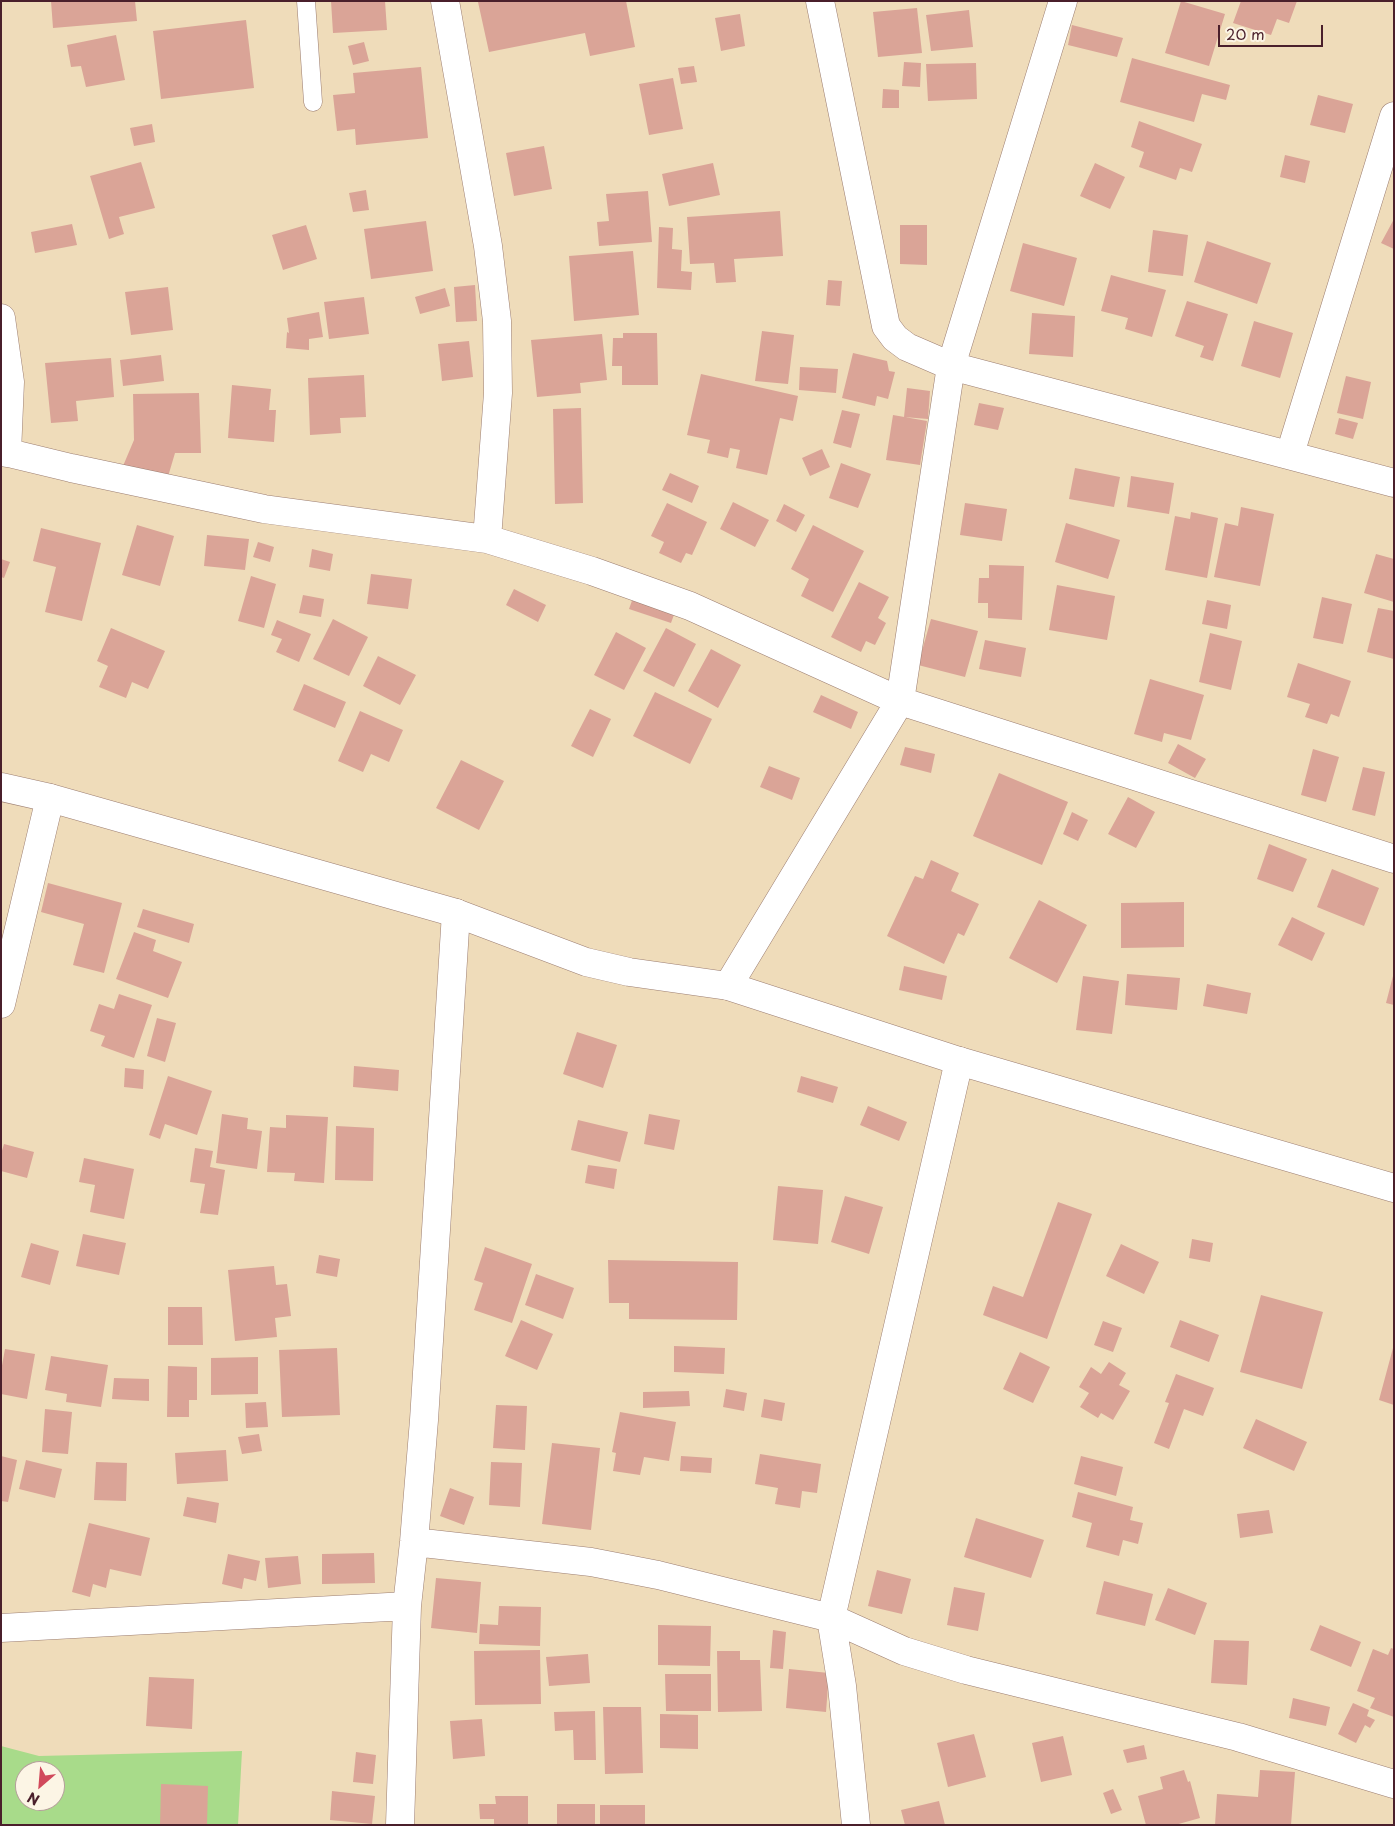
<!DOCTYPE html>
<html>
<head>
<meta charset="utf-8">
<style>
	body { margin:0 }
	#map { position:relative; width:1395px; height:1826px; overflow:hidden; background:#efdcba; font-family:"Playpen Sans",sans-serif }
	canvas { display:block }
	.frame { position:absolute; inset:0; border:2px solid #4a1f2b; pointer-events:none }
	.north { position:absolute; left:15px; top:1761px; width:50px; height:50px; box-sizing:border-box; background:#fcf5e5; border:1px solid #b59f9b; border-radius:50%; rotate:207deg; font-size:14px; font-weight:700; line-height:20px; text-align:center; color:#4a1f2b }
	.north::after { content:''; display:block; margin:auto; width:18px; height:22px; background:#d1495b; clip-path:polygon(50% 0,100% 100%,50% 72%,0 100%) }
	.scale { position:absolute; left:1218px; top:25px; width:105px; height:22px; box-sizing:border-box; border:2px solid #4a1f2b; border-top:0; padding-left:6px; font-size:15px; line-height:18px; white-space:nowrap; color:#4a1f2b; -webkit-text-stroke:4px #fcf5e5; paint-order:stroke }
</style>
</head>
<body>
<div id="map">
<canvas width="1395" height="1826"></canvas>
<div class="frame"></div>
<div class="north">N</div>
<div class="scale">20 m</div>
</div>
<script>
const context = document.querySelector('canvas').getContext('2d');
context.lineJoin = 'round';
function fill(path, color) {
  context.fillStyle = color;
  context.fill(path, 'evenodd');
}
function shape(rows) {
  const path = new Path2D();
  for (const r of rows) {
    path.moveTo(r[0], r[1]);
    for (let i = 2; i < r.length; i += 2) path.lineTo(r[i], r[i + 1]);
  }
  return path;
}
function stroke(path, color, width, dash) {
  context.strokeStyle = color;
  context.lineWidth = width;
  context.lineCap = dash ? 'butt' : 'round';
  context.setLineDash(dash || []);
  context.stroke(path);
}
const green = shape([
	[1,1746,39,1756,242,1751,238,1825,1,1825],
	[25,1771,55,1771,55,1801,25,1801]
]);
const building = shape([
	[51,1,135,1,137,21,53,28],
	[331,1,385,1,387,30,333,33],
	[626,1,635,47,590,56,585,33,489,52,478,2],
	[1181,1,1225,14,1209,66,1165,53],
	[1241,1,1297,1,1289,23,1277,19,1271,35,1233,23],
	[917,8,922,53,878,57,873,12],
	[969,10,973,47,931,51,926,15],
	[740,14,745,46,721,51,715,18],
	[246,20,254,88,161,99,153,31],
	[1072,25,1123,38,1117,57,1068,45],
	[116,35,125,80,86,87,81,66,71,67,67,45],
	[364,42,369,61,353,65,348,46],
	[1132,58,1230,85,1226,100,1202,94,1194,122,1120,102],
	[904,62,921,63,920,87,902,86],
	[976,63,977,99,928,101,926,64],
	[694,66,697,82,681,84,678,68],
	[421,67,428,138,356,145,355,129,337,131,333,95,355,93,353,73],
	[673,78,683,129,649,135,639,84],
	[883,89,899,90,899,108,882,108],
	[1318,95,1353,104,1345,133,1310,125],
	[1139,121,1202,144,1192,172,1180,168,1176,180,1139,167,1144,152,1131,147],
	[152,124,155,142,134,146,130,128],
	[544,146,552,189,514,196,506,153],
	[1285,155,1310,161,1305,183,1280,177],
	[141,162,155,208,119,217,124,234,109,239,90,176],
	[713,163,720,195,669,206,662,174],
	[1095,163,1125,177,1110,209,1080,196],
	[366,190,369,210,353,212,349,193],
	[648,191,652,242,599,246,597,222,609,221,606,194],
	[780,211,783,256,734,259,736,282,716,283,714,263,690,264,687,217],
	[1394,219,1394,249,1381,243],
	[426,221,433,271,371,279,364,229],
	[72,224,77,245,35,253,31,232],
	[306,225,317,259,283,270,272,235],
	[900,225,927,225,927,265,900,264],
	[659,227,673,228,672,249,682,250,681,271,692,272,691,290,657,288],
	[1153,230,1188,235,1183,276,1148,272],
	[1207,241,1271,263,1257,304,1194,282],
	[1023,243,1077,258,1064,306,1010,291],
	[633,251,639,315,574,321,569,256],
	[1111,275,1166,290,1152,337,1125,329,1128,318,1101,311],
	[828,280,842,281,840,306,826,305],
	[475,285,477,321,456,322,454,287],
	[168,287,173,330,131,335,125,292],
	[445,288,450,306,420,314,415,297],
	[364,297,369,334,329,339,324,302],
	[1187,301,1228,314,1213,361,1200,357,1204,346,1175,336],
	[319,312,323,337,309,339,309,350,286,348,287,332,289,333,287,318],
	[1032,313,1075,316,1073,357,1029,354],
	[1254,321,1293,333,1280,378,1241,366],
	[762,331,794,335,788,384,755,381],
	[623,333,657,333,658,385,622,385,622,366,612,366,613,338,623,338],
	[602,334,607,380,580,383,581,393,537,397,531,340],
	[469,341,473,377,442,381,438,344],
	[853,353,887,361,889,371,895,372,888,399,877,396,875,406,842,398],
	[161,355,164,381,123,386,120,360],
	[111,358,114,397,76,401,78,421,51,423,45,363],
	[800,367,838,369,836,393,799,390],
	[701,374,798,396,793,421,780,418,767,475,736,468,740,450,730,448,728,458,707,453,710,440,687,435],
	[364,375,366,417,340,418,341,433,310,435,308,378],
	[1346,376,1371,382,1363,419,1337,413],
	[232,385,271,389,269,410,276,410,274,442,228,438],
	[907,388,930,391,928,419,904,417],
	[199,393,201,453,175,453,167,480,123,466,134,440,133,394],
	[979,403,1004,408,998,430,974,425],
	[581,408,583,503,555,504,553,409],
	[842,410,860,414,851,448,833,443],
	[893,415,927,421,920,465,886,460],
	[1339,418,1358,423,1353,439,1335,434],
	[822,449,830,467,810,476,802,458],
	[841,463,871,474,858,508,829,498],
	[1075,468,1120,477,1114,507,1069,499],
	[670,473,699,486,692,503,662,490],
	[1131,476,1174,483,1169,514,1127,507],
	[733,502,769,520,755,547,720,529],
	[667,503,707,522,692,555,686,553,681,563,659,553,664,542,651,536],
	[965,503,1007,509,1002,541,960,535],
	[784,504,805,515,796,532,776,521],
	[1241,507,1274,514,1260,586,1214,577,1225,523,1238,526],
	[1191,512,1218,518,1207,578,1165,570,1175,516,1190,519],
	[1066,523,1120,540,1108,579,1055,562],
	[137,525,174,536,160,586,122,575],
	[813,525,864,551,833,612,801,596,809,579,791,569],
	[41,528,101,543,82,621,45,612,56,567,33,561],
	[207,535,249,539,245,570,204,566],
	[258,542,274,547,270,562,253,557],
	[312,549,333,554,330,571,309,567],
	[1376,554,1394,559,1394,602,1364,593],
	[1,559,10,562,4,578,1,577],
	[989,565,1024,566,1022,620,988,618,988,603,978,603,979,578,989,578],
	[371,574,412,579,408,609,367,604],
	[251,576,276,584,264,628,238,621],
	[859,582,889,597,878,618,886,623,875,645,866,641,861,652,831,637],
	[1057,585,1115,596,1107,640,1049,630],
	[514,589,546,605,538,622,506,605],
	[303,595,324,599,321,617,299,613],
	[634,595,676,609,671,623,629,609],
	[1322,597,1352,604,1343,644,1313,638],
	[1207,600,1231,605,1227,629,1202,624],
	[1378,608,1394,611,1394,659,1367,652],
	[333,619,368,637,349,676,313,659],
	[931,619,978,631,965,677,918,665],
	[277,620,311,634,299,662,276,652,282,639,271,635],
	[111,628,165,651,148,689,132,682,126,698,99,687,108,666,97,661],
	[666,628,696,644,674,687,643,671],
	[616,632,646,648,624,690,594,675],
	[1210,633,1242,641,1231,690,1199,682],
	[985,640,1026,648,1021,677,979,669],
	[711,649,741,665,718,708,688,691],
	[378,656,416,675,400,705,363,686],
	[1298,663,1351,681,1339,717,1331,714,1327,724,1305,717,1310,704,1287,697],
	[1150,679,1204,695,1191,740,1164,733,1162,742,1134,734],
	[304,684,346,702,335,728,293,710],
	[655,692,712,719,690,764,633,736],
	[821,695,858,712,851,729,813,712],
	[590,709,611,719,593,757,571,746],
	[360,711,403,730,389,762,371,754,363,772,338,761],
	[1178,744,1206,759,1195,778,1168,763],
	[905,747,935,754,931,773,900,765],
	[1313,749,1339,757,1326,802,1301,795],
	[461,760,504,781,479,830,436,808],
	[769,766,800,778,792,800,760,787],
	[1363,767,1385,772,1375,816,1352,810],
	[999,773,1068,802,1042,865,973,836],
	[1128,797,1155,812,1136,848,1108,834],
	[1072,812,1088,820,1078,841,1063,834],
	[1269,844,1307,859,1293,892,1257,879],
	[931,860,959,873,951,891,979,904,964,936,958,933,944,964,887,936,915,876,923,879],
	[1332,869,1379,888,1364,926,1317,907],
	[48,883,122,903,104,973,73,965,84,924,41,912],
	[1039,900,1087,925,1057,983,1009,958],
	[1184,902,1184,947,1121,948,1121,903],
	[143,909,194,924,189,943,137,927],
	[1292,917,1325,933,1312,961,1278,945],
	[134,932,156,940,153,951,182,962,168,998,116,979],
	[904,966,947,976,942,1000,899,990],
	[1127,974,1180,978,1177,1010,1125,1005],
	[1083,976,1119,981,1112,1034,1076,1030],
	[1393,976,1394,976,1394,1005,1386,1003],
	[1207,984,1251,993,1247,1014,1203,1006],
	[119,994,152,1005,134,1058,101,1046,105,1036,90,1031,99,1004,114,1009],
	[157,1018,176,1023,165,1062,147,1056],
	[577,1032,617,1045,603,1088,563,1074],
	[354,1066,399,1070,398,1091,353,1087],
	[125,1068,144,1070,143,1089,124,1087],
	[168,1076,212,1091,197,1135,165,1124,160,1139,149,1135],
	[801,1076,838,1087,833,1103,797,1092],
	[868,1106,907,1122,899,1141,860,1125],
	[222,1114,248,1118,247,1129,262,1131,257,1169,216,1163],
	[649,1114,680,1120,674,1150,644,1144],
	[286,1115,328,1117,324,1183,294,1181,295,1173,267,1172,270,1127,286,1128],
	[578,1120,628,1132,620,1162,571,1150],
	[336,1126,374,1128,373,1181,335,1180],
	[4,1144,34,1152,27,1178,1,1171,1,1154],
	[195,1148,213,1151,210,1167,225,1170,218,1215,200,1213,205,1184,190,1182],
	[84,1158,134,1169,124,1219,90,1212,95,1185,79,1182],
	[588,1165,617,1169,614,1189,585,1183],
	[778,1186,823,1190,818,1244,773,1240],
	[845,1196,883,1207,869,1254,831,1242],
	[1058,1202,1092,1214,1047,1339,983,1315,993,1286,1023,1297],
	[83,1234,126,1243,119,1275,76,1266],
	[1192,1239,1213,1243,1210,1262,1189,1258],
	[31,1243,59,1251,50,1285,21,1277],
	[1121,1244,1159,1262,1144,1294,1106,1276],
	[485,1247,532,1264,512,1323,474,1310,483,1283,474,1280],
	[319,1255,340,1259,337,1277,316,1273],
	[608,1260,738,1262,737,1320,629,1319,629,1303,609,1303],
	[274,1266,276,1285,287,1284,291,1316,275,1318,277,1337,235,1341,228,1270],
	[536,1274,574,1288,563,1319,525,1305],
	[1261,1295,1323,1312,1302,1389,1240,1372],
	[168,1307,202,1307,203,1345,168,1345],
	[521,1320,553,1334,537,1370,505,1356],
	[1180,1320,1219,1335,1209,1362,1170,1347],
	[1103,1321,1122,1328,1113,1352,1094,1345],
	[674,1346,725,1348,724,1374,674,1372],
	[337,1348,340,1415,282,1417,279,1350],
	[1393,1348,1394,1348,1394,1405,1379,1400],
	[5,1349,35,1354,27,1399,1,1394,1,1371],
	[1020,1352,1050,1367,1033,1403,1003,1389],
	[51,1356,108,1365,101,1407,66,1402,67,1394,45,1390],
	[258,1357,258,1394,211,1395,211,1358],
	[1109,1362,1126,1373,1119,1385,1130,1391,1113,1420,1101,1413,1098,1418,1080,1407,1089,1393,1079,1387,1091,1367,1101,1374],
	[168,1366,197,1367,197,1400,189,1400,189,1417,167,1417],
	[1176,1374,1214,1388,1203,1416,1184,1409,1169,1449,1154,1443,1169,1403,1165,1402],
	[114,1378,149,1379,149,1401,112,1399],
	[726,1389,747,1393,744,1411,723,1407],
	[689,1391,690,1406,643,1408,643,1392],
	[764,1399,785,1403,782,1421,761,1417],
	[266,1402,268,1427,246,1428,245,1403],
	[496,1405,527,1406,525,1450,493,1448],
	[45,1409,72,1412,68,1454,42,1452],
	[620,1412,676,1422,669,1461,644,1457,640,1475,613,1471,616,1453,612,1452],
	[1256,1419,1307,1442,1294,1471,1243,1448],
	[259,1434,262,1451,242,1454,238,1437],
	[552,1443,600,1448,591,1530,542,1524],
	[226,1450,228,1481,177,1484,175,1453],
	[760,1454,821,1464,817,1493,802,1491,800,1508,775,1504,778,1488,755,1484],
	[1,1456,17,1460,8,1502,1,1501],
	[681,1456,712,1458,711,1473,680,1471],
	[1081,1456,1123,1467,1116,1496,1074,1484],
	[26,1460,62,1469,55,1498,19,1489],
	[96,1462,127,1463,126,1501,94,1500],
	[491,1462,522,1463,520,1507,489,1505],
	[450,1488,474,1497,464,1525,440,1516],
	[1078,1492,1133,1507,1130,1520,1143,1523,1138,1544,1123,1540,1119,1556,1086,1547,1092,1523,1072,1517],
	[187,1497,219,1503,216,1523,183,1516],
	[1269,1510,1273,1533,1240,1538,1237,1514],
	[976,1518,1044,1540,1031,1578,964,1557],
	[89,1523,150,1538,141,1576,110,1569,106,1588,93,1584,90,1597,72,1592],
	[374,1553,375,1583,322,1584,322,1554],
	[228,1554,260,1561,256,1581,244,1578,242,1589,222,1584],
	[298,1556,301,1584,268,1588,265,1558],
	[877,1570,911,1579,902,1614,868,1606],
	[436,1578,481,1582,477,1633,431,1628],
	[1104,1581,1153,1594,1145,1626,1096,1614],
	[954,1587,985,1593,978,1631,947,1625],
	[1168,1588,1207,1603,1195,1635,1155,1620],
	[499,1606,541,1607,540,1646,479,1644,480,1624,498,1625],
	[658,1625,711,1626,710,1666,658,1665],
	[1320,1625,1361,1642,1351,1667,1310,1650],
	[773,1630,786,1632,783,1669,770,1668],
	[1214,1640,1249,1641,1247,1685,1211,1683],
	[1391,1648,1394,1649,1394,1717,1370,1708,1375,1698,1357,1691,1373,1649,1388,1655],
	[540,1650,541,1704,475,1705,474,1651],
	[717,1651,740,1651,740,1660,760,1660,762,1711,718,1712],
	[588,1654,590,1683,549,1686,546,1657],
	[789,1669,829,1673,826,1712,786,1708],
	[665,1674,711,1674,711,1711,666,1711],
	[149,1677,194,1679,192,1729,146,1726],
	[1293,1698,1330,1707,1326,1726,1289,1718],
	[1353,1703,1369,1710,1367,1716,1375,1720,1370,1728,1365,1725,1356,1743,1338,1734],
	[603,1707,641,1707,643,1773,605,1774],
	[595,1711,596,1760,574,1760,573,1730,555,1731,554,1712],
	[660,1714,698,1715,698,1749,660,1748],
	[482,1719,485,1756,453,1759,450,1721],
	[974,1734,986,1777,948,1787,937,1743],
	[1063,1736,1072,1775,1041,1782,1032,1743],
	[1144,1745,1147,1759,1127,1763,1123,1750],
	[356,1752,376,1755,373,1784,353,1782],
	[1184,1770,1188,1782,1190,1781,1200,1818,1175,1825,1146,1825,1138,1796,1163,1789,1160,1777],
	[1260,1770,1295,1772,1291,1825,1215,1825,1217,1794,1258,1797],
	[161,1784,208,1786,207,1825,160,1825],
	[1113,1789,1122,1810,1111,1814,1103,1793],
	[332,1791,375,1796,372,1824,330,1820],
	[495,1796,528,1796,528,1825,494,1825,494,1819,480,1819,479,1804,496,1804],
	[939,1801,945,1825,905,1825,901,1810],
	[557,1804,595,1804,595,1825,557,1825],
	[600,1805,645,1805,645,1825,600,1825]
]);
const service = shape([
	[306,1,313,102]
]);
const minor = shape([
	[445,1,488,246,497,321,498,393,487,539],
	[820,1,886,326,895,338,907,347,951,366,1394,483],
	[1,318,10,382,7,453],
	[1,451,71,468,264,509,487,539,592,571,690,606,900,701,1394,859],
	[1290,454,1394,116],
	[728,986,900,701,951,366,1063,1],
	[1,1004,50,798],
	[414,1542,591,1562,658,1575,831,1618,904,1651,966,1670,1238,1737,1394,1784],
	[1,1628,407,1606],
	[400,1825,407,1606,414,1542,424,1420,456,913],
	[856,1825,842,1686,831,1618,959,1061]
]);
const tertiary = shape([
	[1,787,50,798,456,913,586,962,629,972,728,986,959,1061,1394,1188]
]);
fill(green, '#a8db8a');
fill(building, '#daa497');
stroke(service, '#9c7e72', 19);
stroke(minor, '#9c7e72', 29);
stroke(tertiary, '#9c7e72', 29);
stroke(service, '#fff', 18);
stroke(minor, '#fff', 28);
stroke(tertiary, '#fff', 28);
</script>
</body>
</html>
